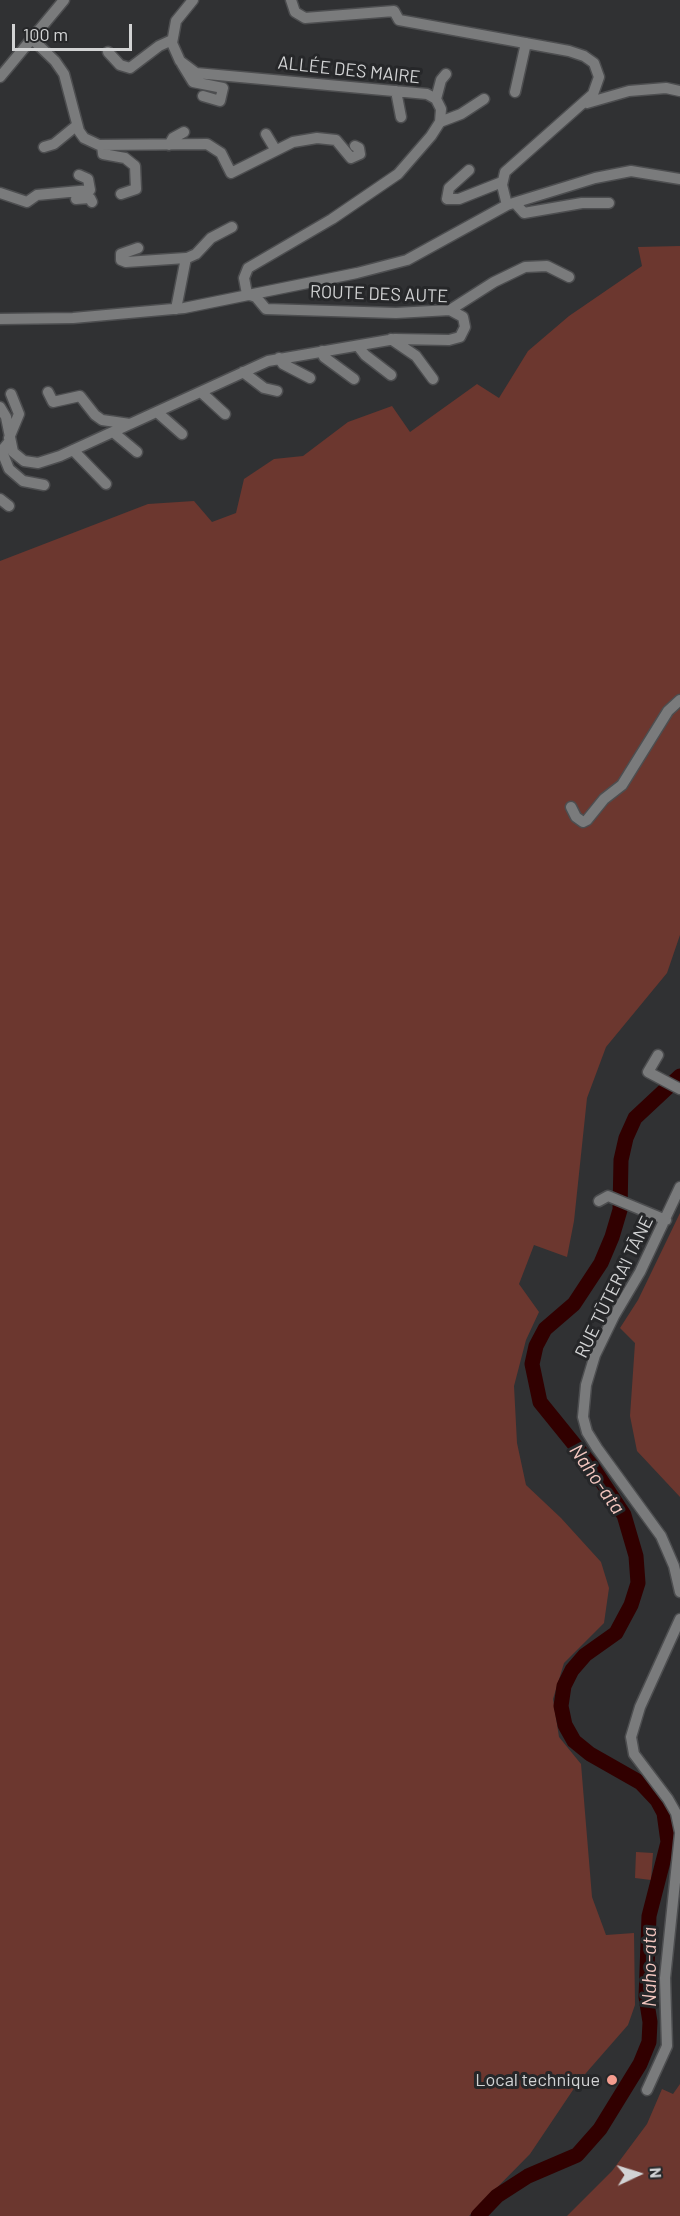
<!DOCTYPE html>
<html>
<head>
<meta charset="utf-8">
<style>
	body { margin:0 }
	#map { position:relative; width:680px; height:2216px; overflow:hidden; background:#303133; font-family:Barlow,sans-serif }
	canvas { display:block }
	.north { position:absolute; left:608px; top:2144px; width:60px; height:60px; -webkit-text-stroke:4px #262729; paint-order:stroke; rotate:86deg; font-size:16px; font-weight:700; line-height:24px; text-align:center; color:#d2d3d4 }
	.north::after { content:''; display:block; margin:auto; width:21px; height:27px; background:#d2d3d4; clip-path:polygon(50% 0,100% 100%,50% 72%,0 100%) }
	.scale { position:absolute; left:12px; top:24px; width:120px; height:27px; box-sizing:border-box; border:3px solid #d2d3d4; border-top:0; padding-left:8px; font-size:18px; line-height:21px; white-space:nowrap; color:#d2d3d4; -webkit-text-stroke:4px #262729; paint-order:stroke }
</style>
</head>
<body>
<div id="map">
<canvas width="680" height="2216"></canvas>
<div class="north">N</div>
<div class="scale">100 m</div>
</div>
<script>
const context = document.querySelector('canvas').getContext('2d');
context.lineJoin = 'round';
function fill(path, color) {
  context.fillStyle = color;
  context.fill(path, 'evenodd');
}
function shape(rows) {
  const path = new Path2D();
  for (const r of rows) {
    path.moveTo(r[0], r[1]);
    for (let i = 2; i < r.length; i += 2) path.lineTo(r[i], r[i + 1]);
  }
  return path;
}
function stroke(path, color, width, dash) {
  context.strokeStyle = color;
  context.lineWidth = width;
  context.lineCap = dash ? 'butt' : 'round';
  context.setLineDash(dash || []);
  context.stroke(path);
}
function drawText(font, color, halo, rows, align = 'center') {
  context.font = font + ' Barlow,sans-serif';
  context.lineWidth = 6;
  context.setLineDash([]);
  context.textBaseline = 'middle';
  context.strokeStyle = halo;
  context.fillStyle = color;
  for (const [text, x, y, turn = 0] of rows) {
    context.save();
    context.translate(x, y);
    context.rotate((+turn || 0) * Math.PI / 180);
    context.textAlign = isNaN(turn) ? turn : align;
    if (halo) context.strokeText(text, 0, 0);
    context.fillText(text, 0, 0);
    context.restore();
  }
}
const green = shape([
	[680,246,680,935,667,973,606,1047,587,1098,574,1221,567,1257,534,1245,519,1284,539,1312,526,1340,514,1386,517,1443,526,1485,561,1518,601,1562,609,1588,604,1623,564,1663,553,1699,559,1737,581,1764,592,1897,606,1935,634,1933,635,2005,628,2025,579,2081,530,2154,469,2216,0,2216,0,561,148,504,194,501,212,522,236,513,244,479,274,459,303,456,348,422,392,406,410,432,477,384,499,398,528,351,569,316,642,266,638,247],
	[680,1213,680,1497,637,1451,630,1416,635,1343,620,1328,638,1300],
	[636,1852,653,1853,651,1880,635,1878],
	[680,2084,680,2216,567,2216,612,2171,647,2124,662,2089,673,2094]
]);
const river = shape([
	[478,2216,497,2196,528,2176,577,2155,600,2129,640,2064,649,2042,650,2022,646,1997,649,1916,668,1842,664,1813,657,1800,641,1783,590,1754,574,1741,565,1725,561,1706,564,1686,572,1670,585,1655,616,1633,631,1605,638,1583,636,1556,624,1515,591,1465,540,1402,532,1364,536,1346,545,1329,574,1304,601,1263,612,1237,620,1210,621,1160,626,1138,635,1118,680,1076]
]);
const minor = shape([
	[193,0,176,21,172,43,180,61,196,73,427,94,436,99,441,109,440,122,431,136,398,174,332,219,248,268,244,278,247,294],
	[291,0,295,12,305,18,394,11,399,20,569,51,584,56,594,63,599,77,593,94,505,172,502,185,507,205],
	[31,38,55,61,64,74,79,131,84,138,99,145,207,144,221,153,231,173,293,142,317,138,336,140,351,158,360,154,359,148,355,146],
	[108,52,120,65,130,68,159,46,172,40],
	[182,64,193,82,223,88,220,101,203,96],
	[0,77,64,0],
	[396,91,401,117],
	[515,92,526,43],
	[436,99,441,80,446,74],
	[587,103,629,91,666,88,680,91],
	[440,122,461,114,484,99],
	[266,134,275,149],
	[169,145,173,138,184,132],
	[102,146,103,154,125,158,135,166,136,189,121,194],
	[44,147,54,144,76,126],
	[469,170,449,188,447,199,459,199,502,182],
	[0,193,27,202,37,195,90,190,88,179,79,175],
	[76,199,90,198,92,202],
	[515,203,524,213,582,203,609,203],
	[138,248,121,254,121,260,126,262,186,258,176,309],
	[185,259,196,254,211,238,232,227],
	[450,310,494,282,525,267,547,266,569,277],
	[0,319,73,318,184,308,357,273,407,260,507,205,595,178,631,171,680,179],
	[391,339,416,356,433,379],
	[358,346,365,355,391,375],
	[322,351,324,357,354,379],
	[279,358,283,364,310,378],
	[243,372,264,388,277,391],
	[48,392,53,402,80,396,95,415,102,420,130,424],
	[201,392,225,414],
	[0,407,6,417,13,452,24,461,38,463,60,456,268,361,395,339,449,340,460,337,465,327,463,317,450,310,396,313,266,309,256,297,247,294],
	[157,412,182,434],
	[113,432,137,452],
	[9,438,19,414,11,394],
	[9,442,4,448,3,454,9,469,23,481,44,485],
	[73,450,106,484],
	[0,499,9,506],
	[571,807,576,817,583,822,587,820,604,799,622,785,668,711,680,700],
	[658,1055,648,1072,680,1089],
	[680,1187,640,1272,614,1316,595,1355,586,1385,583,1417,587,1432,597,1448,661,1536,674,1566,680,1592],
	[599,1201,608,1196,666,1220],
	[680,1619,640,1707,631,1737,634,1754,668,1799,676,1813,680,1832],
	[647,2090,667,2046,665,1978,680,1834]
]);
const markers = [
	[612,2080,6,"#f59d8f"]
];
const streetNames = [
	["ALLÉE DES MAIRE",349,70,6],
	["ROUTE DES AUTE",379,294,2],
	["RUE TŪTERA'I TĀNE",614,1287,-64]
];
const poiNames = [
	["Local technique",600,2080]
];
const waterNames = [
	["Naho-ata",597,1479,55],
	["Naho-ata",649,1967,-90]
];
fill(green, '#6c372f');
stroke(river, '#310000', 15);
stroke(minor, '#4d4e50', 13);
stroke(minor, '#7a7b7c', 10);
for (const [x, y, r, color] of markers) {
  const dot = new Path2D();
  dot.arc(x, y, r, 0, 2 * Math.PI);
  context.fillStyle = color;
  context.fill(dot);
  stroke(dot, '#262729', 2);
}
drawText('18px', '#d2d3d4', '#262729', streetNames);
drawText('18px', '#d2d3d4', '#262729', poiNames, 'right');
drawText('italic 20px', '#f3c6bf', '#262729', waterNames);
</script>
</body>
</html>
